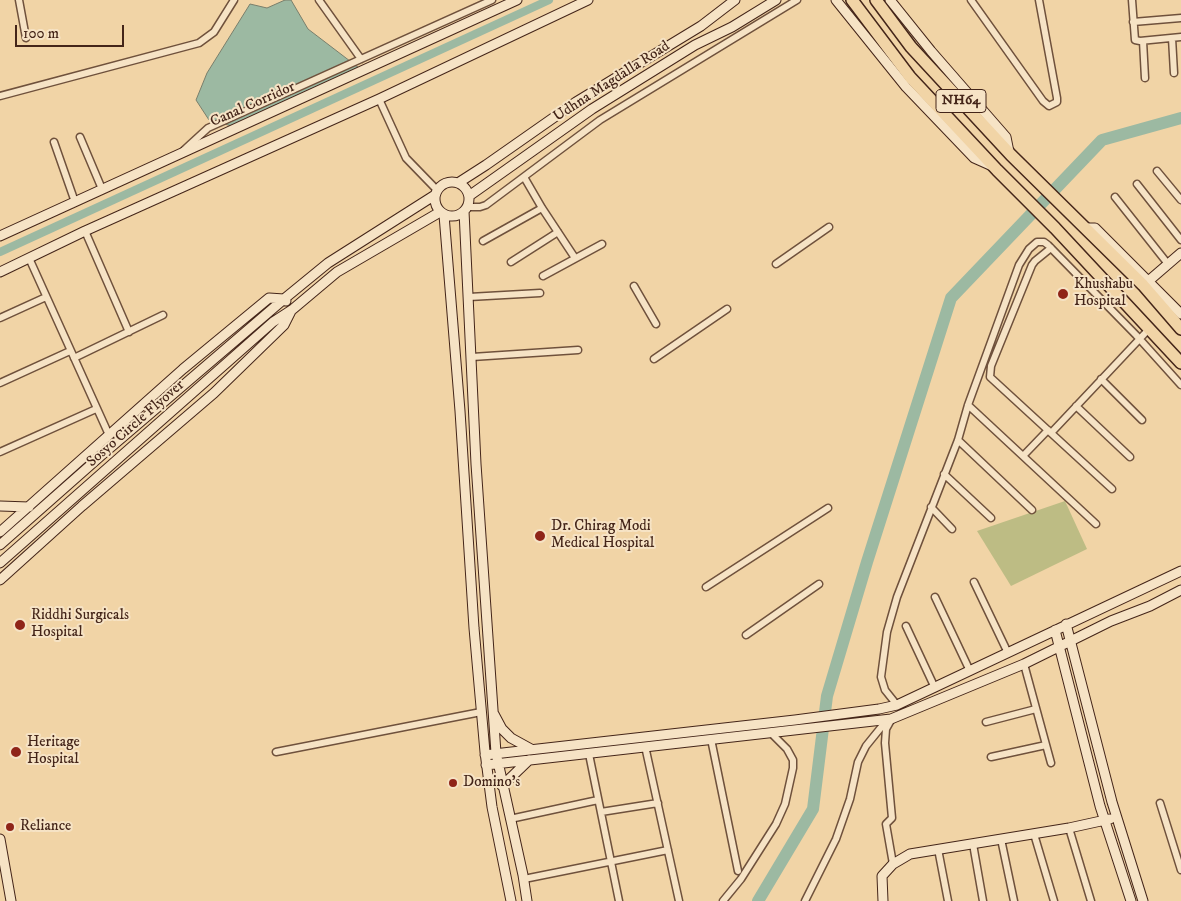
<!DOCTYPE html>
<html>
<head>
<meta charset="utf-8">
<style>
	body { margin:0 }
	#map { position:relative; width:1181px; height:901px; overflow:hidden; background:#f1d4a6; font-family:"IM FELL DW Pica",serif }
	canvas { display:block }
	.scale { position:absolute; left:15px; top:25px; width:109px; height:22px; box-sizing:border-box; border:2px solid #442519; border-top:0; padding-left:6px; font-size:15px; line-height:18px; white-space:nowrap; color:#442519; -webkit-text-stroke:4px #f6e3c5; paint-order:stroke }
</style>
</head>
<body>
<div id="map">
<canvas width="1181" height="901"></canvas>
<div class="scale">100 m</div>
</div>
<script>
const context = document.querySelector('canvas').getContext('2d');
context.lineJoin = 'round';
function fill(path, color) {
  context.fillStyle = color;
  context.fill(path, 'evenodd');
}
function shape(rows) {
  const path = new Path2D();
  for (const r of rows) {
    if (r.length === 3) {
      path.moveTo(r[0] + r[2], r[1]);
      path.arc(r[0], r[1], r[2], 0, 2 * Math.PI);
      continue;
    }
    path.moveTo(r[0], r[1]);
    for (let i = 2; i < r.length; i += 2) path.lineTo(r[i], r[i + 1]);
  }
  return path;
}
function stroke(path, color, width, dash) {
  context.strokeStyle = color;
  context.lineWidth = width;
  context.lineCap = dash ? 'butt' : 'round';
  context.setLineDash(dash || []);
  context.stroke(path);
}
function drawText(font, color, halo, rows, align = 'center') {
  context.font = font + ' "IM FELL DW Pica",serif';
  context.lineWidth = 4;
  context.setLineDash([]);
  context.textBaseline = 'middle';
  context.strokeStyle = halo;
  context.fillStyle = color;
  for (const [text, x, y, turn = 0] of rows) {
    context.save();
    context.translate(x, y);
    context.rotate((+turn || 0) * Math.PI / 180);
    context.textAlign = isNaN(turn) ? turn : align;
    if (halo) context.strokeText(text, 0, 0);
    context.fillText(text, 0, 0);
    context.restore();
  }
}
const green = shape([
	[1065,501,1087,549,1011,586,977,531]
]);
const water = shape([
	[285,0,291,0,308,29,363,71,232,126,209,120,196,100,207,73,250,4,267,8,285,0]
]);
const canal = shape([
	[0,252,549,0]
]);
const river = shape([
	[758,901,813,809,827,696,867,562,951,298,1102,140,1181,118]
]);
const street = shape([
	[19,0,26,38],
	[319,0,361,59],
	[971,0,1043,101,1049,106,1057,102,1057,98,1039,0],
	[1132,0,1135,40,1140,41,1181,37],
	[1133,22,1181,18],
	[1172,38,1174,73],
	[1143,41,1145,78],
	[0,96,199,43,214,32,234,0],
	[379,99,406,158,437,190],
	[80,137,102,189],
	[54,142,75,202],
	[184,150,208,128,492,0],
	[1157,171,1181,200],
	[524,177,542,208,575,258],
	[1137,184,1181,240],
	[1115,197,1168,264],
	[467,207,480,207,486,205,600,120,797,0],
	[85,231,129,332],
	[483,241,542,208],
	[1051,248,1035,261,1032,265,991,366,990,377,1112,489],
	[29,258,109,435],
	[511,262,558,232],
	[776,264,829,227],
	[543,276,602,244],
	[634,286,656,324],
	[469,297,540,293],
	[0,318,46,297],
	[472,357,578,350],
	[74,358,163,315],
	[654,359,727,309],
	[1101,379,1142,420],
	[0,383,70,351],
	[968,405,1096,524],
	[1076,406,1130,457],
	[1051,433,1149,329],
	[958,440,1032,510],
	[0,452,96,409],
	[1023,456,1048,430],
	[944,474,991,518],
	[931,507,952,529],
	[974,582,1008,653],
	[706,587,828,508],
	[935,597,970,671],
	[906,626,935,688],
	[746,635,819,584],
	[1024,664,1051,763],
	[897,705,885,690,881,677,887,632,897,597,958,440,968,405,1019,265,1029,249,1037,242,1044,242,1048,245,1136,335,1181,385],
	[891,720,886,729,885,743,892,818,886,824,893,864],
	[986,722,1036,709],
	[711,739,738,871],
	[645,746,679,901],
	[276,752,481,712],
	[589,754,619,901],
	[991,757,1046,745],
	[1160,803,1181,870],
	[601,812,658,803],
	[510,819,598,800],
	[1069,828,1091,901],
	[1034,834,1054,901],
	[1001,839,1014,901],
	[973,844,983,901],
	[938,849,948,901],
	[524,879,668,850],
	[723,901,741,879,776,824,785,804,793,768,793,760,787,749,771,733],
	[805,901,836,839,850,799,858,762,866,746,887,720]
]);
const secondary = shape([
	[836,0,906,87,974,158,992,166],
	[890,0,931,51,1006,137,1009,152],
	[452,199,17],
	[458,183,486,165,576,102,701,26,735,0],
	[469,196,592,109,695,45,732,27,776,0],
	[464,211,476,464,496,753,523,875,527,901],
	[444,215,460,411,474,628,485,752,492,807,511,901],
	[1085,228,1095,228,1181,314],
	[0,236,517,0],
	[0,272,85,231,379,99,588,0],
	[1145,284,1181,253],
	[0,506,29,507],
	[0,532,183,369,269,298,284,299,286,301],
	[0,545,103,454,284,299,328,263,435,195],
	[0,563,273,322,293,309,337,272,440,212],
	[0,580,82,506,214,393,284,325,291,311],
	[1066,624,1112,802,1143,901],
	[1055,630,1100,806,1131,901],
	[494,714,502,729,511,738,531,749],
	[485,755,795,720,879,709,897,705,1181,571],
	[486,765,891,719,1024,664,1111,621,1150,606,1181,590],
	[502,786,529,760],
	[0,839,11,901],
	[883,901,882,876,893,864,910,854,1069,828,1110,819]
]);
const highway = shape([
	[852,0,910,77,997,170,1055,228,1181,363],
	[876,0,911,47,1011,155,1143,285,1181,329]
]);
const markers = [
	[1063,294,6,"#8f2418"],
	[540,536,6,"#8f2418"],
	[20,625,6,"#8f2418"],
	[16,752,6,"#8f2418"],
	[453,783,5,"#8f2418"],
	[10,827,5,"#8f2418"]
];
const shields = [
	[961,101,50]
];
const shieldNames = [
	["NH64",961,101]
];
const streetNames = [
	["Udhna Magdalla Road",612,82,-33],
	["Canal Corridor",253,105,-24],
	["Sosyo Circle Flyover",136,424,-41]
];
const poiNames = [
	["Khushabu",1074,285],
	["Hospital",1074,302],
	["Dr. Chirag Modi",551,527],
	["Medical Hospital",551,544],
	["Riddhi Surgicals",31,616],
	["Hospital",31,633],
	["Heritage",27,743],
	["Hospital",27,760],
	["Domino's",463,783],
	["Reliance",20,827]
];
fill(green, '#bdbc84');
fill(water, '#9cb9a2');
stroke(water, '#797e6b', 1);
stroke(canal, '#9cb9a2', 8);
stroke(river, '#9cb9a2', 12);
stroke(street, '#6f513c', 9);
stroke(secondary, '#442519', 11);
stroke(highway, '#442519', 14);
stroke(street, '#f6e3c5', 6);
stroke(secondary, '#f6e3c5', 9);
stroke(highway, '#f1d4a6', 11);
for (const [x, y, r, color] of markers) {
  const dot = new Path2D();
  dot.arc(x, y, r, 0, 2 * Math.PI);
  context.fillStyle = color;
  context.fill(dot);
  stroke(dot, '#f6e3c5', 2);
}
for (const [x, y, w] of shields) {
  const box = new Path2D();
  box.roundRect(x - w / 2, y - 11.5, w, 23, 4);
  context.fillStyle = '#f6e3c5';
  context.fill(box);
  stroke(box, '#442519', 1);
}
drawText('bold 14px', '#442519', null, shieldNames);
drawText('15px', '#442519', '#f6e3c5', streetNames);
drawText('15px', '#442519', '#f6e3c5', poiNames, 'left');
</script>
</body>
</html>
